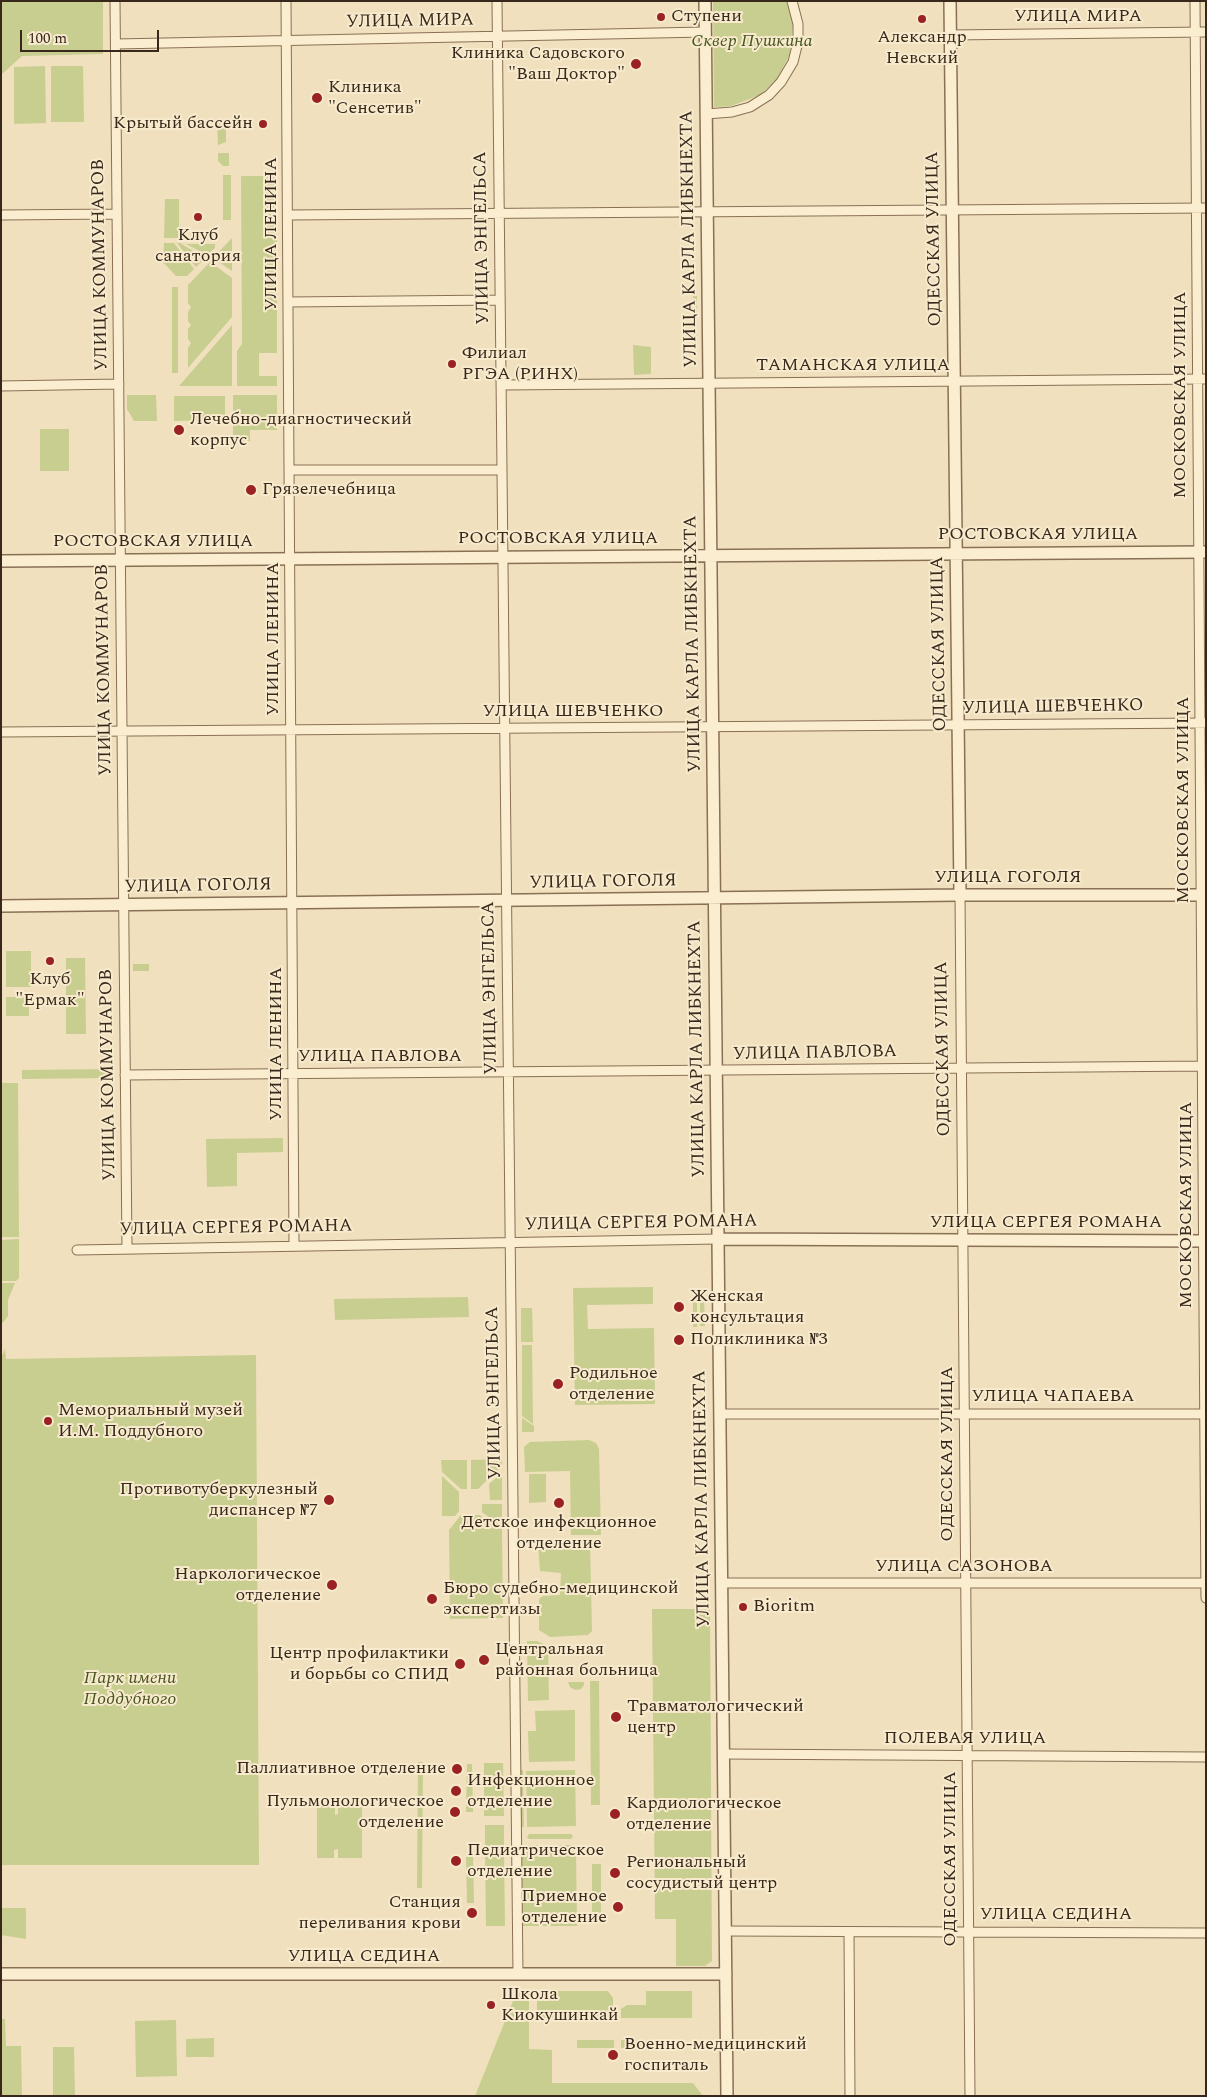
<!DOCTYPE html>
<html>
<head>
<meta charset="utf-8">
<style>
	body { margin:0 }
	#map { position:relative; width:1207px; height:2097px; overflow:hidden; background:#f0e0bd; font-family:Spectral,serif }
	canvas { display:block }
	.frame { position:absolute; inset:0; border:2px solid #37281b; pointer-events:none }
	.scale { position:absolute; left:20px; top:30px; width:139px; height:22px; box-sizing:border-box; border:2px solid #37281b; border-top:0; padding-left:6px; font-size:15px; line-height:18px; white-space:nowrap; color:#37281b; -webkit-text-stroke:4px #f7eacd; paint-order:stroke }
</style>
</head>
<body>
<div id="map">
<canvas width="1207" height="2097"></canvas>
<div class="frame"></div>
<div class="scale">100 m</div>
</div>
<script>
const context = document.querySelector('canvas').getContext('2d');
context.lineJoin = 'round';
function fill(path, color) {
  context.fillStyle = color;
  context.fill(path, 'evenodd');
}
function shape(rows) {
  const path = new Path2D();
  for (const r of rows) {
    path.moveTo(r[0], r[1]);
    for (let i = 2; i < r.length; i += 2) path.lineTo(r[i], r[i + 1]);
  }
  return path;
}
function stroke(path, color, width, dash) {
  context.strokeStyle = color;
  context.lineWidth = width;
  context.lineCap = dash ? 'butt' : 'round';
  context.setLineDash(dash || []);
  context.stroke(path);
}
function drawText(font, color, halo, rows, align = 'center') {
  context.font = font + ' Spectral,serif';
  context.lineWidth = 4;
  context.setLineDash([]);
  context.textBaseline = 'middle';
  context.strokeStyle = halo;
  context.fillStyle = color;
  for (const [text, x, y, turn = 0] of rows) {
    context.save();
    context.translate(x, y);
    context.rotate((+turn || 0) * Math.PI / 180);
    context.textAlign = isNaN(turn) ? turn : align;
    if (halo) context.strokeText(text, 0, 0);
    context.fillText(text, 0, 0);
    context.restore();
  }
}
const green = shape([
	[1,1,103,1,103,54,22,56,1,75],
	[713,1,786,1,793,22,790,54,778,78,760,95,731,106,714,107],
	[45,66,46,123,14,124,14,67],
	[51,66,83,66,84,122,51,122],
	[217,121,226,121,226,142,218,145],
	[218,153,229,153,229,166,223,166,218,161],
	[223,175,231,175,231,220,223,220],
	[241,176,277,176,277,353,259,353,259,376,277,376,277,386,237,386,237,351,242,344],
	[165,199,179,199,179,238,164,238],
	[232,238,232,271,213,258],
	[164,243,174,243,194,269,187,276,176,276,163,262],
	[177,243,180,243,205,258,196,267],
	[186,244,215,244,215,248,207,255],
	[210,262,232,278,232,317,188,368,188,348,191,343,188,339,188,329,191,325,188,321,188,312,191,307,188,303,188,285],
	[172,287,178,287,178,373,172,373],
	[693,296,697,296,697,343,693,343],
	[232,325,232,386,179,386],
	[633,345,651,347,651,374,634,375],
	[127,395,156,395,157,421,134,421,127,409],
	[233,395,277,395,277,430,250,430,250,441,233,441],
	[174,396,225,396,225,420,174,421],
	[40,429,69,429,69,471,40,471],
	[6,951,31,951,31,987,6,987],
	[66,958,85,958,86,1034,66,1034],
	[133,964,149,964,149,971,133,971],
	[6,997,29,997,29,1016,6,1016],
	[112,1069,112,1078,22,1079,22,1070],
	[1,1083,18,1083,19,1237,1,1237],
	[283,1138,283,1152,237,1153,237,1186,207,1187,206,1139],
	[19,1239,19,1278,16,1281,1,1281,1,1240],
	[1,1283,15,1283,8,1300,8,1316,1,1325],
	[653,1287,653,1304,587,1305,588,1329,654,1328,655,1404,575,1405,573,1288],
	[468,1297,469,1317,335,1320,334,1299],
	[693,1297,697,1297,697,1327,693,1327],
	[700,1297,704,1297,705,1326,700,1326],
	[521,1308,532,1308,533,1342,521,1342],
	[522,1345,532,1345,533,1424,522,1416],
	[5,1349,6,1359,256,1355,259,1865,1,1865,1,1358],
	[522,1418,534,1426,534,1432,522,1432],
	[589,1440,596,1443,599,1449,601,1535,571,1535,570,1471,525,1472,524,1447,530,1442],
	[502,1459,502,1466,478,1489,471,1489,471,1460],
	[441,1460,467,1460,467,1489,461,1489,442,1472],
	[502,1473,502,1500,490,1500,489,1484],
	[529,1474,546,1474,546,1502,529,1503],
	[442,1476,459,1492,459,1511,455,1516,442,1516],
	[482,1504,502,1504,502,1527,482,1512],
	[461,1515,480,1515,489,1523,502,1529,503,1618,450,1619,449,1530],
	[538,1543,590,1543,592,1631,588,1635,550,1637,539,1630,539,1599,543,1596,560,1595,561,1573,540,1571],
	[652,1609,710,1609,712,1961,705,1966,676,1966,676,1919,655,1919],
	[527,1641,537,1641,548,1646,549,1700,528,1701],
	[590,1681,599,1681,600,1805,591,1805],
	[568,1682,584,1682,584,1685,581,1689,575,1690,570,1687],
	[575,1710,575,1761,529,1762,528,1731,536,1731,535,1711],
	[418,1762,423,1762,422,1888,417,1888],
	[484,1763,503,1763,504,1816,484,1816],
	[467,1764,472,1764,473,1812,466,1812],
	[518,1770,523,1770,524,1827,519,1827],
	[575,1770,576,1826,527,1827,526,1771],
	[317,1806,335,1806,335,1815,338,1814,338,1806,362,1806,362,1858,338,1858,338,1849,334,1850,334,1858,317,1858],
	[485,1825,504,1825,504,1846,485,1846],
	[529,1834,571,1834,573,1836,571,1839,529,1839,527,1837],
	[527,1845,574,1845,574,1848,527,1849],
	[519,1851,576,1851,577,1926,520,1926],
	[504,1852,505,1926,486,1926,485,1853],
	[466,1857,473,1857,474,1903,467,1903],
	[592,1864,601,1864,601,1917,592,1917],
	[1,1908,26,1908,26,1939,1,1935],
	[529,1990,529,2049,552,2050,552,2083,693,2083,703,2096,475,2096,517,1991],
	[546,1991,608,1991,613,1998,613,2018,537,2018,537,2001,546,2001],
	[646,1991,692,1991,692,2018,621,2018,621,2009,627,2005,646,2005],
	[1,2019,5,2019,6,2046,21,2046,22,2096,1,2096],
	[176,2020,177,2076,136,2077,135,2021],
	[214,2038,214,2057,186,2057,186,2039],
	[577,2040,614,2040,614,2048,577,2048],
	[621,2040,657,2041,657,2048,621,2048],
	[53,2047,74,2047,75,2096,53,2096]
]);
const minor = shape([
	[115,1,127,1249],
	[286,1,294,1246],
	[497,1,518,1974],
	[1195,1,1206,1598],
	[950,35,1206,32],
	[116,44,705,32],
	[706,114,732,112,750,107,769,95,781,82,793,62,798,42,798,24,792,1],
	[1,215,117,214],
	[288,215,1206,208],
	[288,302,500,300],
	[501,385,1206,379],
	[1,386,119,384],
	[289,470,502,470],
	[1,732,1206,723],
	[960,895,970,2096],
	[125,1075,1206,1066],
	[77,1250,718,1239],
	[720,1414,1206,1414],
	[722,1583,1206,1583],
	[724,1754,1206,1757],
	[726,1931,1206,1933],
	[849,1932,850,2096]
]);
const tertiary = shape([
	[705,1,727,2096],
	[950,1,960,895],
	[1,561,1206,552],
	[1,906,960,895,1206,895],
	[718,1239,1206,1241],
	[1,1974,726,1974]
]);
const markers = [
	[661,17,5,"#9b2224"],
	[922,19,5,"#9b2224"],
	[636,64,6,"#9b2224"],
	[317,98,6,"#9b2224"],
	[263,124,5,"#9b2224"],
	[198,217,5,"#9b2224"],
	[452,364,5,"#9b2224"],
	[179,430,6,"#9b2224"],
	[251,490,6,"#9b2224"],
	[50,961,5,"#9b2224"],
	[679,1307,6,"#9b2224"],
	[679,1340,6,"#9b2224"],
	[558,1384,6,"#9b2224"],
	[48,1421,5,"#9b2224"],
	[329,1500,6,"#9b2224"],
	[559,1503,6,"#9b2224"],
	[332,1585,6,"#9b2224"],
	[432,1599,6,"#9b2224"],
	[743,1607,5,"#9b2224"],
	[484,1660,6,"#9b2224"],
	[460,1664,6,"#9b2224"],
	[616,1717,6,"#9b2224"],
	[457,1769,6,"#9b2224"],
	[456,1791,6,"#9b2224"],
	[455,1812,6,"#9b2224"],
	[615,1814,6,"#9b2224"],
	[456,1861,6,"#9b2224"],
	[615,1873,6,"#9b2224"],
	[618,1907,6,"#9b2224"],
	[472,1913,6,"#9b2224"],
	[491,2005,5,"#9b2224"],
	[613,2055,6,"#9b2224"]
];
const poiNames = [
	["Ступени",671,17],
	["Александр",922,38,"center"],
	["Невский",922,59,"center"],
	["Клиника Садовского",625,54,"right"],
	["\"Ваш Доктор\"",625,75,"right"],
	["Клиника",328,88],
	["\"Сенсетив\"",328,109],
	["Крытый бассейн",253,124,"right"],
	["Клуб",198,236,"center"],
	["санатория",198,257,"center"],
	["Филиал",462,354],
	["РГЭА (РИНХ)",462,375],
	["Лечебно-диагностический",190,420],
	["корпус",190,441],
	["Грязелечебница",262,490],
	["Клуб",50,980,"center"],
	["\"Ермак\"",50,1001,"center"],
	["Женская",690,1297],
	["консультация",690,1318],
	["Поликлиника №3",690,1340],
	["Родильное",569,1374],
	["отделение",569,1395],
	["Мемориальный музей",58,1411],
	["И.М. Поддубного",58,1432],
	["Противотуберкулезный",318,1490,"right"],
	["диспансер №7",318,1511,"right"],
	["Детское инфекционное",559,1523,"center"],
	["отделение",559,1544,"center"],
	["Наркологическое",321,1575,"right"],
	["отделение",321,1596,"right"],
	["Бюро судебно-медицинской",443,1589],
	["экспертизы",443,1610],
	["Bioritm",753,1607],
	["Центральная",495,1650],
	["районная больница",495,1671],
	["Центр профилактики",449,1654,"right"],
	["и борьбы со СПИД",449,1675,"right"],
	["Травматологический",627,1707],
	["центр",627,1728],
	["Паллиативное отделение",446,1769,"right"],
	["Инфекционное",467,1781],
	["отделение",467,1802],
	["Пульмонологическое",444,1802,"right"],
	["отделение",444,1823,"right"],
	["Кардиологическое",626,1804],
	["отделение",626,1825],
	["Педиатрическое",467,1851],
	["отделение",467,1872],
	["Региональный",626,1863],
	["сосудистый центр",626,1884],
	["Приемное",607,1897,"right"],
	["отделение",607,1918,"right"],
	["Станция",461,1903,"right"],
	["переливания крови",461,1924,"right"],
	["Школа",501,1995],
	["Киокушинкай",501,2016],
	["Военно-медицинский",624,2045],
	["госпиталь",624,2066]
];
const streetNames = [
	["УЛИЦА МИРА",1078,17],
	["УЛИЦА МИРА",410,22,-1],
	["УЛИЦА ЛЕНИНА",272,234,-90],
	["УЛИЦА ЭНГЕЛЬСА",483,238,-91],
	["УЛИЦА КАРЛА ЛИБКНЕХТА",690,239,-91],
	["ОДЕССКАЯ УЛИЦА",935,239,-91],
	["УЛИЦА КОММУНАРОВ",101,265,-91],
	["ТАМАНСКАЯ УЛИЦА",853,366],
	["МОСКОВСКАЯ УЛИЦА",1181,395,-90],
	["РОСТОВСКАЯ УЛИЦА",1038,535],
	["РОСТОВСКАЯ УЛИЦА",558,539],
	["РОСТОВСКАЯ УЛИЦА",153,542],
	["УЛИЦА ЛЕНИНА",274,639,-90],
	["УЛИЦА КАРЛА ЛИБКНЕХТА",694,644,-91],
	["ОДЕССКАЯ УЛИЦА",940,644,-91],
	["УЛИЦА КОММУНАРОВ",105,670,-91],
	["УЛИЦА ШЕВЧЕНКО",1053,708,-1],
	["УЛИЦА ШЕВЧЕНКО",573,712],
	["МОСКОВСКАЯ УЛИЦА",1184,800,-90],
	["УЛИЦА ГОГОЛЯ",1008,878],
	["УЛИЦА ГОГОЛЯ",603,883,-1],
	["УЛИЦА ГОГОЛЯ",198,887,-1],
	["УЛИЦА ЭНГЕЛЬСА",491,988,-91],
	["УЛИЦА ЛЕНИНА",277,1044,-90],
	["УЛИЦА КАРЛА ЛИБКНЕХТА",698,1049,-91],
	["ОДЕССКАЯ УЛИЦА",944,1049,-91],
	["УЛИЦА ПАВЛОВА",815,1054,-1],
	["УЛИЦА ПАВЛОВА",380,1057],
	["УЛИЦА КОММУНАРОВ",109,1075,-91],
	["МОСКОВСКАЯ УЛИЦА",1187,1205,-90],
	["УЛИЦА СЕРГЕЯ РОМАНА",1046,1223],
	["УЛИЦА СЕРГЕЯ РОМАНА",641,1224,-1],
	["УЛИЦА СЕРГЕЯ РОМАНА",236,1229,-1],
	["УЛИЦА ЭНГЕЛЬСА",495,1393,-91],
	["УЛИЦА ЧАПАЕВА",1053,1397],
	["ОДЕССКАЯ УЛИЦА",948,1454,-90],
	["УЛИЦА КАРЛА ЛИБКНЕХТА",703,1499,-91],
	["УЛИЦА САЗОНОВА",964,1567],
	["ПОЛЕВАЯ УЛИЦА",965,1739],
	["ОДЕССКАЯ УЛИЦА",951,1859,-90],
	["УЛИЦА СЕДИНА",1056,1915],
	["УЛИЦА СЕДИНА",364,1957]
];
const parkNames = [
	["Сквер Пушкина",752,42],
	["Парк имени",130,1679],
	["Поддубного",130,1700]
];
fill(green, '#c8ce90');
stroke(minor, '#897055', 11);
stroke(tertiary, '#897055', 14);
stroke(minor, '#fbeed0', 9);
stroke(tertiary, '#fbeed0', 11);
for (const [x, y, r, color] of markers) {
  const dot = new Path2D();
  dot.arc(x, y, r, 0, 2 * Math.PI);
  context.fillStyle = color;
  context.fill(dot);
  stroke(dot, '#f7eacd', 2);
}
drawText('18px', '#37281b', '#f7eacd', poiNames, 'left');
drawText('18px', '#37281b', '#f7eacd', streetNames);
drawText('italic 18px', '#485520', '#f7eacd', parkNames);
</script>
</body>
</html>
